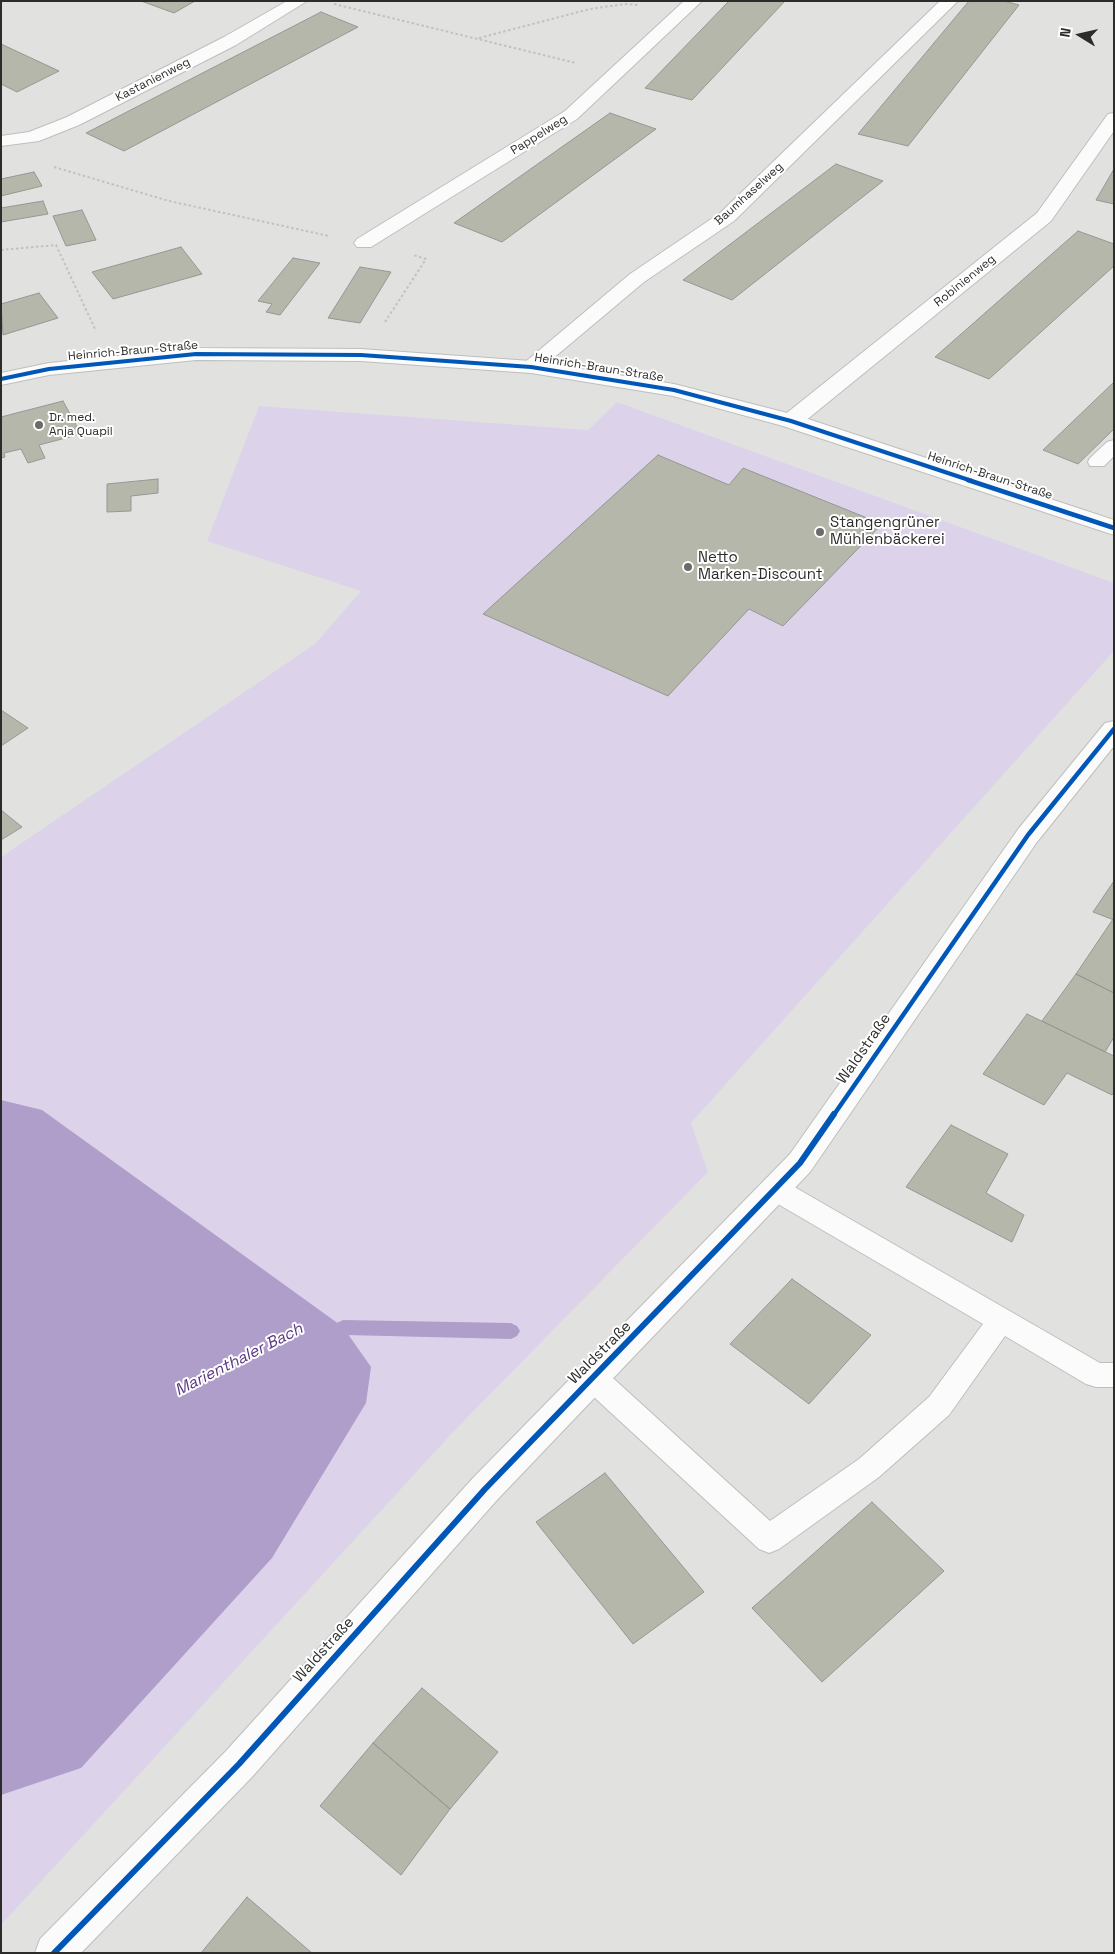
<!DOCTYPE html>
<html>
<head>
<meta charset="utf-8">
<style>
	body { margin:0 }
	#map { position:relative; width:1115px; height:1954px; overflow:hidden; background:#e1e2df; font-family:"Space Grotesk",sans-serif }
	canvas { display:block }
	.frame { position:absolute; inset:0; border:2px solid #2c2d2b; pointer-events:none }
	.north { position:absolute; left:1055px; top:10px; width:50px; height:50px; -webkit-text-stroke:4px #fff; paint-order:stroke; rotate:280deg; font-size:14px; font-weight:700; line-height:20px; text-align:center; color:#2c2d2b }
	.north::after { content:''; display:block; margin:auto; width:18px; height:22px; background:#2c2d2b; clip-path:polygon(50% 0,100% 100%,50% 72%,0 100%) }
</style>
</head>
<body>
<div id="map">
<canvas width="1115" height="1954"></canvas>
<div class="frame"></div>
<div class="north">N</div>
</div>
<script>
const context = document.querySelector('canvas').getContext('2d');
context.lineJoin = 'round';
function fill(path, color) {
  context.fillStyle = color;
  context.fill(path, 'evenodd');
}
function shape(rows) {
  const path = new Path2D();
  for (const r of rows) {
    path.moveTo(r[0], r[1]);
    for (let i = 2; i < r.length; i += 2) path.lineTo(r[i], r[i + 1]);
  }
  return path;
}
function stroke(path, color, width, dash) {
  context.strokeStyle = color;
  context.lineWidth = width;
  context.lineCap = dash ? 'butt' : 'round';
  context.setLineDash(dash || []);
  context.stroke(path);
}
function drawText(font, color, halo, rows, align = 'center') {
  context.font = font + ' "Space Grotesk",sans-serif';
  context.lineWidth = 4;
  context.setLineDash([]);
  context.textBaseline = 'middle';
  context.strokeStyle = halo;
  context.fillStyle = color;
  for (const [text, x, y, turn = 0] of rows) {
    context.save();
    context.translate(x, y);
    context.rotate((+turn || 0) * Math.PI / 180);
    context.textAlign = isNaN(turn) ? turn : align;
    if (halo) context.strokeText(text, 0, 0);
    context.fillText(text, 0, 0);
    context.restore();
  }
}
const green = shape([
	[617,402,1114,583,1114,651,691,1123,708,1172,455,1430,1,1925,1,857,315,644,361,591,207,541,259,406,588,430]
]);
const water = shape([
	[1,1100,42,1110,343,1327,371,1367,366,1403,272,1558,81,1768,1,1795]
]);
const stream = shape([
	[343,1320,511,1323,517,1326,520,1331,517,1336,511,1339,345,1335,326,1344,320,1341,317,1336,320,1331,343,1320]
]);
const building = shape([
	[141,1,195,1,174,13,141,1],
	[729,1,785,1,692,100,645,88,729,1],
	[969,1,1004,1,1019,5,908,146,858,134,969,1],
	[321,12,358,27,124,151,86,133,321,12],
	[1,44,59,71,17,92,1,84,1,44],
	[610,113,656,129,502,242,454,223,610,113],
	[836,164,883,181,732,300,683,280,836,164],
	[1114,169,1114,204,1096,200,1114,169],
	[34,172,42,186,1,196,1,179,34,172],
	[43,201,48,214,1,222,1,208,43,201],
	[82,210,96,240,66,246,53,216,82,210],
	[1078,231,1114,244,1114,266,989,379,935,357,1078,231],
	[181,247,202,274,113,299,92,272,181,247],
	[293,258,320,263,280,315,266,312,272,304,258,301,293,258],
	[360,267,391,272,360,323,328,318,360,267],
	[39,293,58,318,3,335,1,304,39,293],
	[1114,382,1114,429,1078,464,1043,450,1114,382],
	[63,401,81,434,39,445,45,458,28,463,21,449,4,453,5,457,1,458,1,417,63,401],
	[658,455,729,485,743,468,882,524,783,626,749,609,668,696,483,614,658,455],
	[158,479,158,493,131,496,131,511,107,512,107,484,158,479],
	[1,710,28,728,1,746,1,710],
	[1,810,22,827,1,840,1,810],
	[1114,881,1114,920,1093,912,1114,881],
	[1113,919,1114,920,1114,993,1076,974,1113,919],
	[1076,974,1114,993,1114,1037,1105,1052,1042,1021,1076,974],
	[1027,1014,1114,1056,1114,1092,1112,1095,1067,1073,1044,1105,983,1074,1027,1014],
	[951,1125,1008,1154,986,1193,1024,1215,1012,1242,906,1187,951,1125],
	[792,1279,871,1335,809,1404,730,1344,792,1279],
	[605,1473,704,1592,633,1644,536,1522,605,1473],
	[872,1502,944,1571,822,1682,752,1608,872,1502],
	[422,1688,498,1752,450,1809,373,1743,422,1688],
	[373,1743,450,1809,401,1875,320,1806,373,1743],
	[247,1897,312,1953,201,1953,247,1897]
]);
const path = shape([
	[334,4,576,63],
	[479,38,590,9,625,4,638,5],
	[54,167,169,201,329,236],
	[1,250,56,245,96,331],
	[385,322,426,259,413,255]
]);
const service = shape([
	[1114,440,1114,456,1104,466,1090,466,1088,462,1090,458,1107,442,1114,440],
	[775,1178,784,1181,1100,1363,1114,1363,1114,1387,1096,1387,1086,1384,1005,1336,949,1415,879,1477,779,1549,769,1553,759,1549,583,1387,579,1378,583,1369,593,1366,603,1369,770,1521,859,1459,929,1397,983,1324,766,1197,762,1189,766,1181,775,1178]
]);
const minor = shape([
	[287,1,307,1,236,45,79,125,39,141,1,146,1,136,29,132,67,117,224,37,287,1],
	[684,1,702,1,577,119,371,247,357,247,354,243,357,239,565,111,684,1],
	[940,1,958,1,734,221,644,282,538,371,531,373,524,371,521,367,524,363,630,274,720,213,940,1],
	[1114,113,1114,131,1051,221,799,426,791,427,783,426,780,421,783,416,1037,213,1108,114,1114,113],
	[1114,721,1114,746,1037,842,810,1172,497,1500,252,1777,81,1953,35,1953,40,1939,226,1751,473,1478,790,1154,1019,828,1105,723,1114,721]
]);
const tertiary = shape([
	[196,348,361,349,531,361,674,384,799,416,1114,520,1114,535,783,426,673,396,531,373,361,361,196,360,49,375,1,385,1,373,49,363,196,348]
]);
const cyclewayFar2 = shape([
	[1,379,49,369,196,354,361,355,531,367,674,390,791,421,972,481]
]);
const cyclewayFar1 = shape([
	[968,480,1114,528],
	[833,1116,1028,835,1114,729]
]);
const cycleway = shape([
	[54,1953,239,1764,485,1489,800,1163,834,1114]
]);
const markers = [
	[39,425,5,"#6b6c6a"],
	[820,532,5,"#6b6c6a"],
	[688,567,5,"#6b6c6a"]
];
const farStreetnames = [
	["Kastanienweg",153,80,-27],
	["Pappelweg",539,135,-32],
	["Baumhaselweg",749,194,-42],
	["Robinienweg",965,281,-39],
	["Heinrich-Braun-Straße",133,351,-5],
	["Heinrich-Braun-Straße",599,368,9],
	["Heinrich-Braun-Straße",990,476,18]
];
const farPoinames = [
	["Dr. med.",49,418],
	["Anja Quapil",49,432]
];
const poiNames = [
	["Stangengrüner",830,523],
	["Mühlenbäckerei",830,540],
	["Netto",698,558],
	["Marken-Discount",698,575]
];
const streetNames = [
	["Waldstraße",864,1049,-55],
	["Waldstraße",600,1353,-45],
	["Waldstraße",324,1650,-48]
];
const waterNames = [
	["Marienthaler Bach",239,1360,-27]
];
fill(green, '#dcd3eb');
fill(water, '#af9ec9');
fill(stream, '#af9ec9');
fill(building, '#b4b7a9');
stroke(building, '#969795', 1);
stroke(service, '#bebfbd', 2);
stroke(minor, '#bebfbd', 2);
stroke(tertiary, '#bebfbd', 2);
stroke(path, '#c1c2c0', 2, [2.5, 2.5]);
fill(service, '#fafbfa');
fill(minor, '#fafbfa');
fill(tertiary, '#fafbfa');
stroke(cyclewayFar2, '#0057b8', 4);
stroke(cyclewayFar1, '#0057b8', 4.5);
stroke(cycleway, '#0057b8', 6);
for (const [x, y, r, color] of markers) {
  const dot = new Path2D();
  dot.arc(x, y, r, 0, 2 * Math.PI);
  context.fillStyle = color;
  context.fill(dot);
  stroke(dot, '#fff', 2);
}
drawText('12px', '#2c2d2b', '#fff', farStreetnames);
drawText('12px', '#2c2d2b', '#fff', farPoinames, 'left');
drawText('15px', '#2c2d2b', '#fff', poiNames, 'left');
drawText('15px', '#2c2d2b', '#fff', streetNames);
drawText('italic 16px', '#583580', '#fff', waterNames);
</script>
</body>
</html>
